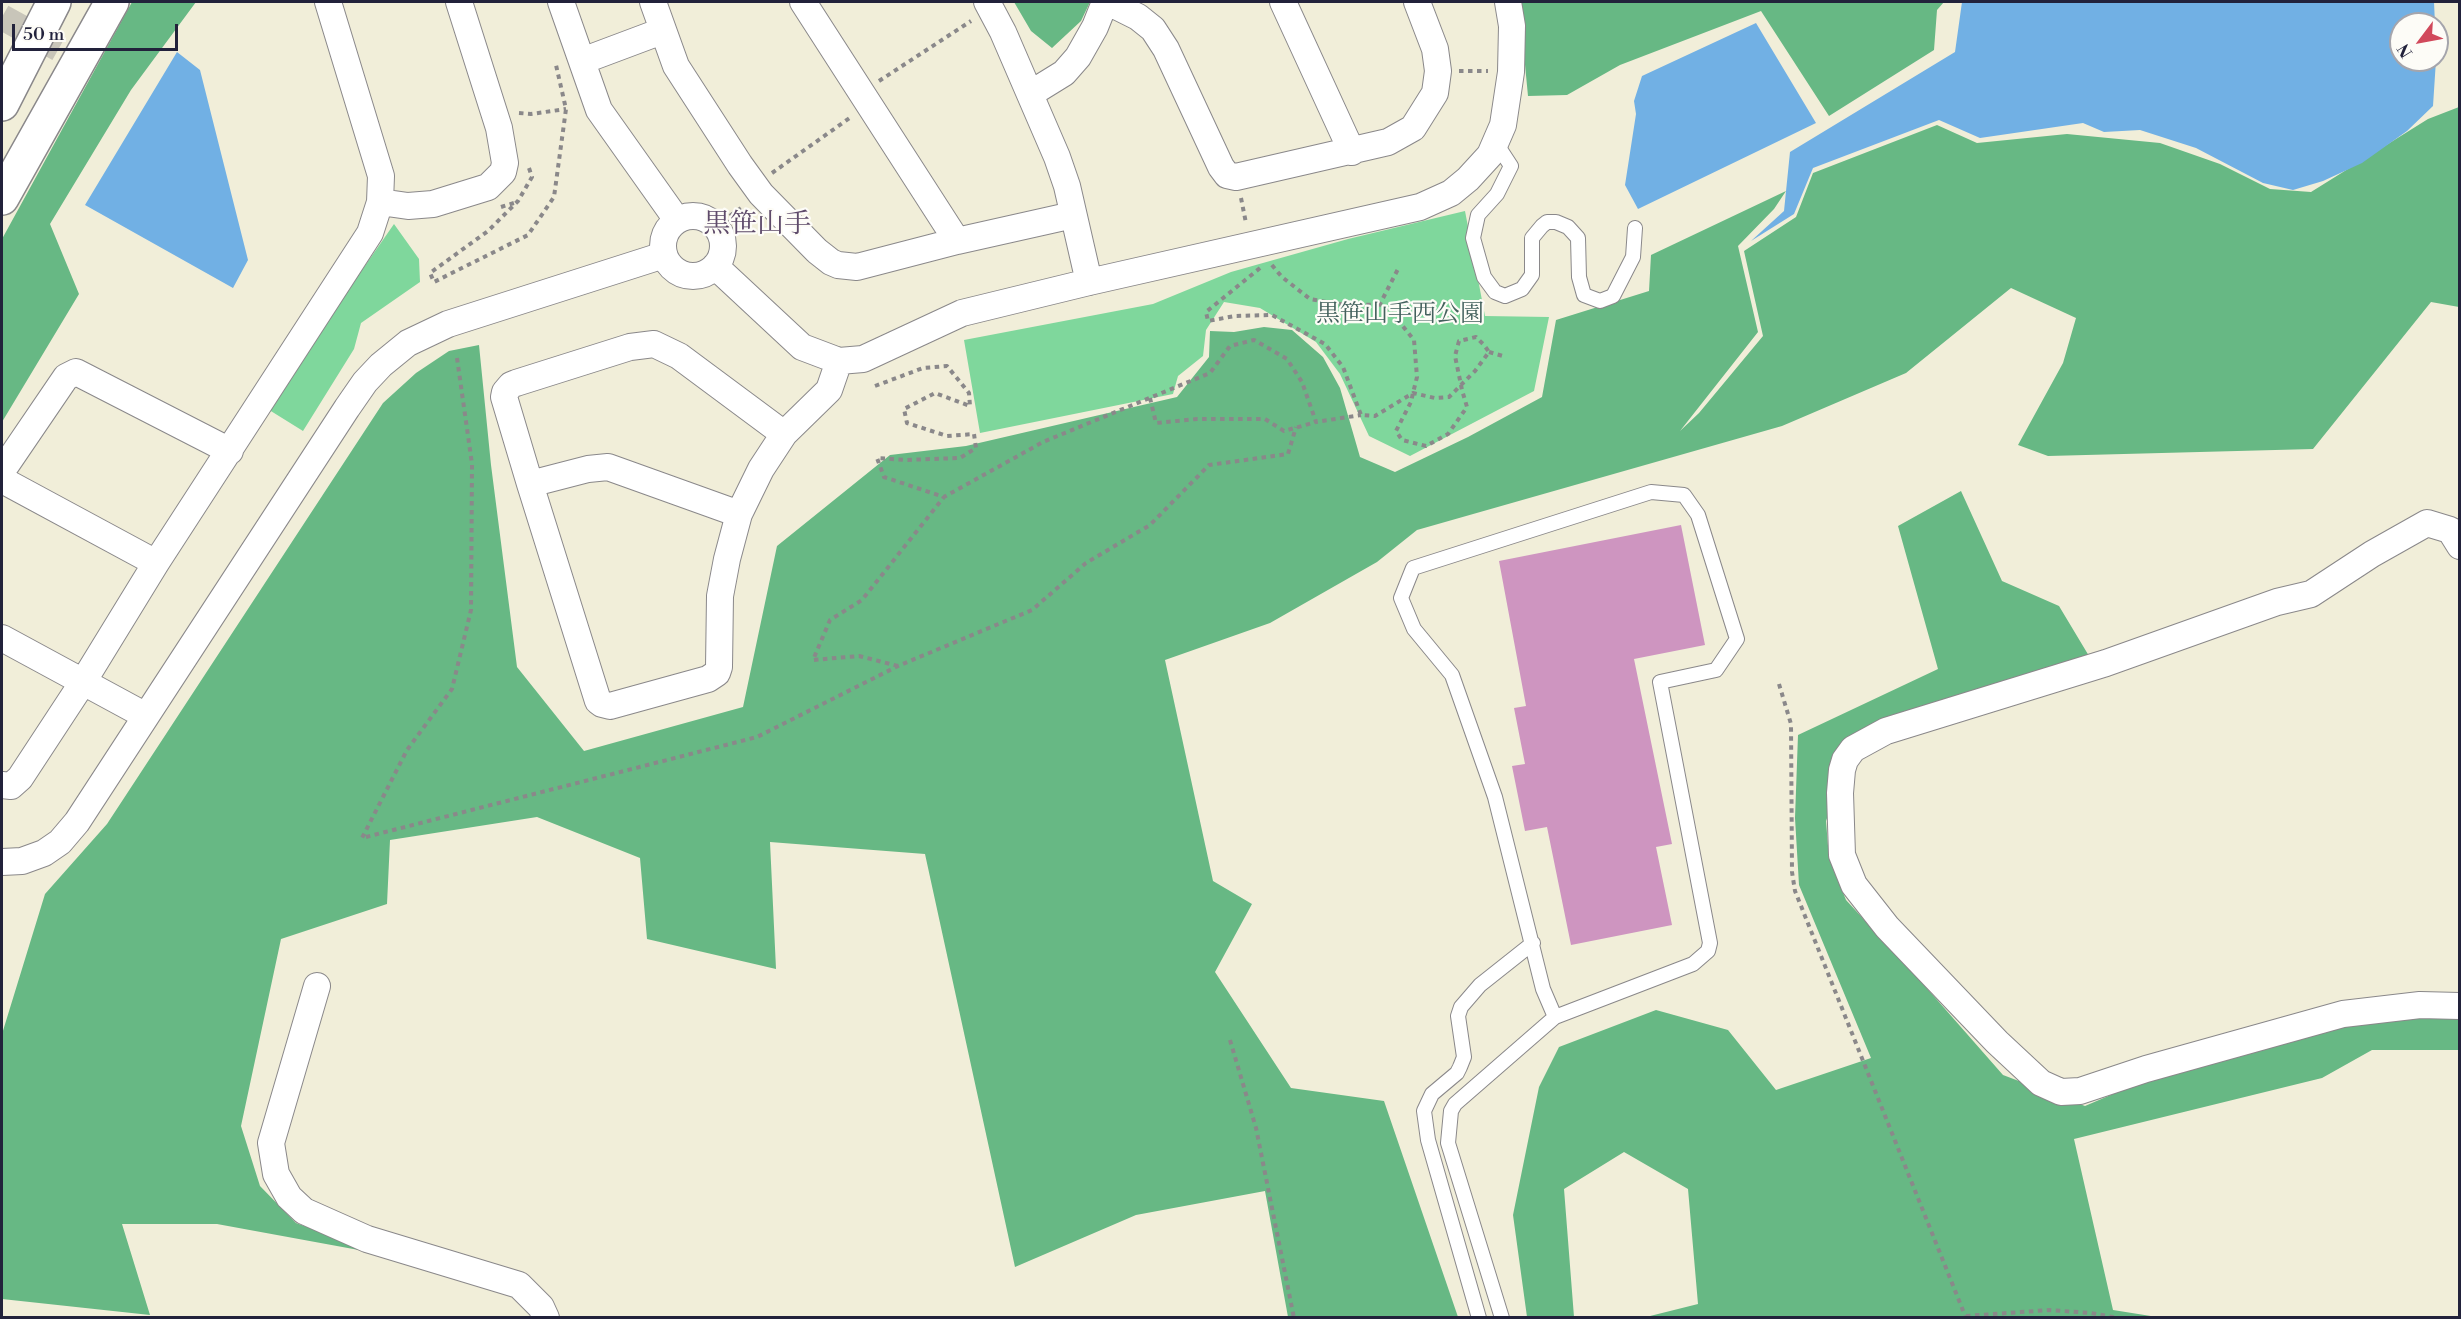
<!DOCTYPE html>
<html>
<head>
<meta charset="utf-8">
<style>
	body { margin:0 }
	#map { position:relative; width:2461px; height:1319px; overflow:hidden; background:#f1eed9; font-family:"Libre Bodoni",serif }
	canvas { display:block }
	.frame { position:absolute; inset:0; border:3px solid #22223b; pointer-events:none }
	.north { position:absolute; left:2389px; top:12px; width:60px; height:60px; box-sizing:border-box; background:#fdfcf7; border:2px solid #a5a5ac; border-radius:50%; rotate:238deg; font-size:16px; font-weight:700; line-height:24px; text-align:center; color:#22223b }
	.north::after { content:''; display:block; margin:auto; width:21px; height:27px; background:#d1495b; clip-path:polygon(50% 0,100% 100%,50% 72%,0 100%) }
	.scale { position:absolute; left:12px; top:24px; width:166px; height:27px; box-sizing:border-box; border:3px solid #22223b; border-top:0; padding-left:8px; font-size:18px; line-height:21px; white-space:nowrap; color:#22223b; -webkit-text-stroke:4px #fdfcf7; paint-order:stroke }
</style>
</head>
<body>
<div id="map">
<canvas width="2461" height="1319"></canvas>
<div class="frame"></div>
<div class="north">N</div>
<div class="scale">50 m</div>
</div>
<script>
const context = document.querySelector('canvas').getContext('2d');
context.lineJoin = 'round';
function fill(path, color) {
  context.fillStyle = color;
  context.fill(path, 'evenodd');
}
function shape(rows) {
  const path = new Path2D();
  for (const r of rows) {
    if (r.length === 3) {
      path.moveTo(r[0] + r[2], r[1]);
      path.arc(r[0], r[1], r[2], 0, 2 * Math.PI);
      continue;
    }
    path.moveTo(r[0], r[1]);
    for (let i = 2; i < r.length; i += 2) path.lineTo(r[i], r[i + 1]);
  }
  return path;
}
function stroke(path, color, width, dash) {
  context.strokeStyle = color;
  context.lineWidth = width;
  context.lineCap = dash ? 'butt' : 'round';
  context.setLineDash(dash || []);
  context.stroke(path);
}
function drawText(font, color, halo, rows, align = 'center') {
  context.font = font + ' "Libre Bodoni","Noto Serif JP",serif';
  context.lineWidth = 4.5;
  context.setLineDash([]);
  context.textBaseline = 'middle';
  context.strokeStyle = halo;
  context.fillStyle = color;
  for (const [text, x, y, turn = 0] of rows) {
    context.save();
    context.translate(x, y);
    context.rotate((+turn || 0) * Math.PI / 180);
    context.textAlign = isNaN(turn) ? turn : align;
    if (halo) context.strokeText(text, 0, 0);
    context.fillText(text, 0, 0);
    context.restore();
  }
}
const green = shape([
	[1465,211,1485,316,1549,317,1534,391,1410,456,1369,436,1340,374,1316,342,1260,308,1224,302,1206,330,1203,356,1178,376,1173,394,980,433,964,340,1153,304,1231,272,1348,239],
	[394,224,419,259,420,282,361,323,354,349,303,431,266,408]
]);
const forest = shape([
	[132,2,196,2,131,90,50,224,79,294,2,422,2,239],
	[1014,2,1090,2,1081,21,1052,48,1031,31],
	[1519,2,1944,2,1937,10,1934,50,1829,116,1761,11,1620,65,1567,95,1528,96],
	[2459,107,2459,307,2431,302,2313,449,2048,456,2018,445,2063,363,2076,318,2011,288,1906,373,1782,426,1417,530,1377,562,1270,623,1165,660,1213,881,1252,904,1215,972,1291,1088,1384,1101,1458,1317,1288,1317,1265,1191,1136,1215,1015,1267,925,854,770,842,776,969,647,939,640,858,537,817,390,840,387,904,281,939,241,1126,260,1186,296,1223,386,1255,217,1224,122,1224,150,1315,2,1299,2,1034,45,894,107,824,383,403,416,373,449,351,479,345,491,465,517,667,584,751,743,707,777,546,890,455,966,446,1177,397,1209,357,1210,331,1234,332,1264,327,1292,330,1323,357,1340,388,1360,457,1395,472,1468,437,1542,397,1556,320,1649,291,1651,255,1786,191,1774,209,1738,246,1758,332,1680,431,1699,413,1763,336,1744,251,1796,217,1813,173,1937,125,1977,143,2067,134,2160,143,2220,164,2270,189,2311,192,2428,119],
	[1961,491,2002,581,2059,606,2092,661,1854,741,1826,821,1829,858,1846,900,1924,985,2003,1075,2085,1106,2174,1068,2355,1008,2459,1000,2459,1050,2372,1050,2322,1078,2074,1139,2113,1310,2157,1317,1646,1317,1698,1304,1688,1189,1624,1152,1564,1189,1574,1317,1527,1317,1513,1215,1539,1087,1559,1047,1656,1010,1728,1030,1776,1090,1871,1058,1799,885,1795,818,1798,735,1938,669,1898,526]
]);
const water = shape([
	[1962,2,2434,2,2435,24,2401,24,2401,60,2436,60,2433,106,2407,131,2362,163,2323,181,2293,190,2263,183,2196,148,2140,130,2104,132,2083,123,1980,138,1939,120,1813,168,1794,214,1751,241,1784,211,1790,152,1955,52],
	[1756,23,1816,123,1638,209,1625,185,1636,114,1634,101,1642,76],
	[177,52,200,70,248,260,233,288,85,205]
]);
const building = shape([
	[1681,525,1705,645,1634,659,1672,844,1656,847,1672,925,1571,945,1547,827,1525,831,1512,766,1525,764,1514,708,1526,706,1499,561]
]);
const streetTunnel = shape([
	[2,17,79,60]
]);
const path = shape([
	[1459,71,1488,71],
	[879,81,971,21],
	[519,113,531,114,566,109],
	[529,168,532,177,518,201,488,231,430,273,434,282,528,235,554,197,566,109,556,65],
	[772,173,851,117],
	[1241,198,1246,223],
	[501,207,517,202],
	[715,226,744,206],
	[1260,268,1206,312,1208,321,1235,316,1272,315,1325,344,1343,367,1361,415,1375,416,1413,393,1435,398,1449,397,1475,371,1489,352,1484,345,1476,337,1459,341,1455,356,1461,385,1462,390,1467,407,1448,434,1426,446,1402,440,1396,431,1411,402,1413,393,1417,377,1414,340,1393,314,1376,305,1337,304,1310,299,1282,277,1271,264],
	[1379,306,1399,267],
	[1489,352,1503,356],
	[457,358,472,464,471,610,452,689,407,750,362,838,757,737,898,666,1032,610,1086,563,1150,525,1209,465,1288,454,1296,427],
	[875,386,923,368,947,366,969,393,970,406,935,393,904,409,907,423,947,436,974,434,976,448,960,458,906,460,877,458,884,477,944,497,1043,442,1210,373,1230,346,1254,340,1287,359,1302,382,1316,422,1361,415],
	[1150,398,1156,423,1197,419,1265,419,1284,431,1316,422],
	[898,666,859,656,813,660,830,620,862,600,944,497],
	[1779,684,1791,724,1792,872,1795,891,1966,1318],
	[1230,1040,1256,1128,1294,1318],
	[1966,1316,2049,1310,2091,1313,2118,1318]
]);
const lane = shape([
	[1496,143,1511,166,1497,194,1478,215,1473,238,1484,277,1495,292,1505,296,1522,289,1532,275,1532,238,1542,226,1547,222,1556,222,1568,227,1578,238,1579,277,1584,295,1600,301,1613,296,1633,257,1635,228],
	[1479,1318,1428,1140,1424,1111,1432,1094,1457,1073,1460,1067,1464,1057,1458,1016,1461,1007,1480,985,1533,943],
	[1502,1318,1448,1143,1451,1111,1455,1104,1555,1017,1693,964,1708,951,1710,943,1660,682,1716,670,1737,639,1698,515,1684,495,1651,492,1413,568,1401,598,1414,629,1452,675,1495,797,1543,989,1555,1017]
]);
const street = shape([
	[561,2,599,110,677,220],
	[653,2,676,66,740,165,761,194,817,251,831,262,838,265,857,267,957,241,1073,215],
	[803,2,957,241],
	[987,2,1003,32,1057,157,1067,186,1089,282],
	[1108,2,1138,17,1153,29,1166,49,1221,167,1227,175,1236,177,1388,142,1413,128,1435,93,1438,71,1435,49,1417,2],
	[1283,2,1352,152],
	[582,61,662,31],
	[1030,94,1064,73,1078,57,1095,27,1105,2],
	[380,202,408,206,433,204,488,187,503,172,505,163,499,128,459,2],
	[693,246,30],
	[715,266,802,347,839,361,863,359,962,313,1089,282,1420,207,1451,193,1468,179,1490,155,1503,125,1511,72,1512,26,1508,2],
	[784,434,679,356,654,344,630,347,516,383,511,385,505,392,504,397,530,484,598,701,602,704,610,706,708,679,717,673,719,667,720,596,727,559,739,514,761,469,784,434,829,390,839,361],
	[2,471,66,377,76,372,230,451],
	[2,477,4,481,156,563],
	[530,484,588,469,608,467,739,514],
	[2460,546,2450,530,2427,523,2372,554,2311,594,2277,602,2106,663,1886,731,1853,749,1845,760,1842,770,1840,793,1842,855,1854,885,1887,927,1997,1042,2041,1083,2061,1092,2080,1091,2146,1069,2343,1014,2420,1005,2460,1006],
	[2,638,146,716],
	[2,785,11,786,20,778,83,682,156,563,370,233,380,202,381,176,328,2],
	[2,862,22,861,44,853,60,842,77,822,347,408,365,382,381,365,408,343,448,324,664,255],
	[317,986,271,1143,276,1174,289,1197,304,1211,367,1239,519,1285,541,1307,546,1318]
]);
const secondary = shape([
	[2,198,112,2]
]);
const highway = shape([
	[2,104,54,2]
]);
const parkNames = [
	["黒笹山手西公園",1400,315]
];
const quarterNames = [
	["黒笹山手",757,226]
];
fill(green, '#7fd79c');
fill(forest, '#67b884');
fill(water, '#71b0e4');
fill(building, '#ce95c0');
stroke(streetTunnel, '#c8c5b9', 26, [26, 13]);
stroke(lane, '#8a888a', 16);
stroke(street, '#8a888a', 28);
stroke(secondary, '#8a888a', 36);
stroke(highway, '#8a888a', 36);
stroke(path, '#8a888a', 4, [4.5, 4.5]);
stroke(lane, '#fff', 14);
stroke(street, '#fff', 26);
stroke(secondary, '#fff', 33);
stroke(highway, '#fff', 33);
drawText('24px', '#43615d', '#fdfcf7', parkNames);
drawText('27px', '#5e4a6a', '#fdfcf7', quarterNames);
</script>
</body>
</html>
